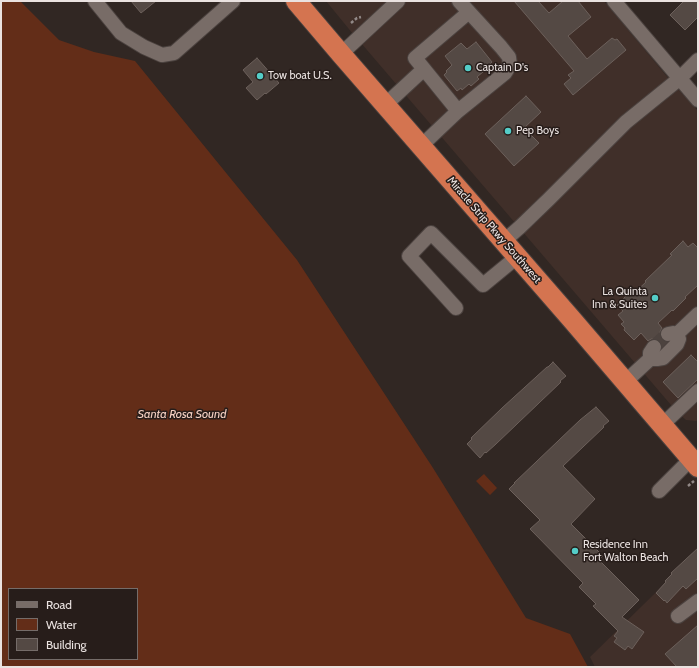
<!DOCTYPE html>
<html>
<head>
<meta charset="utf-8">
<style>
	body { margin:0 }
	#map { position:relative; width:699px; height:668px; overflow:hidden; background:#312723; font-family:Cabin,sans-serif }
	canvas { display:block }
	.frame { position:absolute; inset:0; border:2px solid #eae2e0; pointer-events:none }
	.legend { position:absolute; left:8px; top:588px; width:130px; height:72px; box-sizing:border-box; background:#271d1a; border:1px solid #756c69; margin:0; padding:5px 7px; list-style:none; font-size:12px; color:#eae2e0 }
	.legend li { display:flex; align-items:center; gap:8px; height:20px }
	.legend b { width:20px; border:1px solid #756c69 }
</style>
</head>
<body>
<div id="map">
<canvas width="699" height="668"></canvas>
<div class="frame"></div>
<ul class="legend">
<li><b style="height:5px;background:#786c67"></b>Road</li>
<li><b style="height:11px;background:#632d18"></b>Water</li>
<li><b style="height:11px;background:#544944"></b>Building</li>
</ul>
</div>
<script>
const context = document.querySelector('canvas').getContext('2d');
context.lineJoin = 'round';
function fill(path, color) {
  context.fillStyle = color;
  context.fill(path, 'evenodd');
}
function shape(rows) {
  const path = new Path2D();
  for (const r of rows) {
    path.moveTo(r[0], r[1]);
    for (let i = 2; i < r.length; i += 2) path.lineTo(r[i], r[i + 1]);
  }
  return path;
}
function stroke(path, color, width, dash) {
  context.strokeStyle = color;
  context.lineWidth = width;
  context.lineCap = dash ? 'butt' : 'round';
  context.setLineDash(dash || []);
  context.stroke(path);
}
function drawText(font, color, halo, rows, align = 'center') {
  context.font = font + ' Cabin,sans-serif';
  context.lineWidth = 3;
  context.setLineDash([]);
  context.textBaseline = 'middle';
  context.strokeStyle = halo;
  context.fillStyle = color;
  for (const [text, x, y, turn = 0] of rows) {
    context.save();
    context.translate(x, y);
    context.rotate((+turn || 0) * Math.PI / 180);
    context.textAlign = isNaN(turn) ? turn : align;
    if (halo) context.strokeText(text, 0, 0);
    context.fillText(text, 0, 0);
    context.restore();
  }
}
const built = shape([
	[326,1,388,1,353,34],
	[407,1,604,1,669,79,698,111,698,420,696,421,686,420,677,412,361,43],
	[698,551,698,667,595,667,590,657]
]);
const water = shape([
	[1,1,20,1,59,40,94,52,135,61,297,260,433,468,526,618,570,634,588,667,1,667],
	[9,589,137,589,137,659,9,659],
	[484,474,497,488,490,495,476,481]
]);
const building = shape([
	[131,1,156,1,141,13,131,1],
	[514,1,538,1,549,13,563,1,578,1,591,17,568,36,587,59,612,38,615,40,617,39,626,50,573,95,564,84,571,78,568,75,574,71,514,1],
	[684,1,698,1,698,17,685,30,670,15,684,1],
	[476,42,492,62,490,64,491,65,477,77,479,79,471,86,469,84,462,90,461,88,457,91,444,75,447,72,446,71,452,65,445,56,461,43,467,49,476,42],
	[257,58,279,83,266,94,265,93,257,100,246,88,253,82,243,70,257,58],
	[526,96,541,112,524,128,539,143,514,166,485,134,526,96],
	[683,241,688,247,693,243,698,248,698,285,685,297,686,298,673,311,672,310,658,323,662,328,660,332,660,336,662,340,667,342,662,347,661,343,658,340,654,339,651,339,648,341,641,333,634,340,624,330,625,328,621,324,624,322,618,315,623,311,617,305,629,293,632,295,646,282,645,281,672,255,670,254,683,241],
	[691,355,698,362,698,379,678,398,663,382,691,355],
	[553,362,566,376,560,381,561,382,496,444,486,453,485,452,480,458,467,444,472,439,471,438,502,408,547,367,548,367,553,362],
	[596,407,609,421,603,426,604,427,563,466,595,499,571,524,603,556,599,560,639,600,622,617,644,632,632,649,628,646,625,650,614,642,617,638,614,636,618,631,593,606,596,604,579,587,583,583,530,529,540,520,509,489,515,483,514,483,580,420,596,407],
	[698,548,698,578,686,589,683,586,667,603,665,600,664,601,656,593,666,582,665,581,672,574,671,573,698,548],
	[698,625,698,667,677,667,665,654,698,625]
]);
const minorTunnel = shape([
	[654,347,668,334]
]);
const path = shape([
	[351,23,357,18,361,17],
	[688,486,694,481]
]);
const minor = shape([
	[95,1,121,33,144,47,162,55,174,53,233,1],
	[614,1,698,100],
	[341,54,398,1],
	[385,105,424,69],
	[458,111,505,73,510,65,509,57,501,47,469,12],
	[421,146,458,111,415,58,469,12,459,1],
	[504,241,520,227,549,199,626,122,679,79,698,60],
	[456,308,409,256,431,233,483,285,517,257],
	[677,334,698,314],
	[654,347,650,353,650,359,657,359,663,358,677,344,679,339,677,334,673,333,668,334],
	[625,382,650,359],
	[662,425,698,391],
	[659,491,691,459],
	[678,616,698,601]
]);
const highway = shape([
	[296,1,341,54,574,322,698,467]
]);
const markers = [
	[468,68,4,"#54cdc8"],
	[260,76,4,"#54cdc8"],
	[508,131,4,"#54cdc8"],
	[655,298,4,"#54cdc8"],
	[575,551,4,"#54cdc8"]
];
const poiNames = [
	["Captain D's",476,68],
	["Tow boat U.S.",268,76],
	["Pep Boys",516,131],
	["La Quinta",647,292,"right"],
	["Inn & Suites",647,305,"right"],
	["Residence Inn",583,545],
	["Fort Walton Beach",583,558]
];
const streetNames = [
	["Miracle Strip Pkwy Southwest",494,230,49]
];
const waterNames = [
	["Santa Rosa Sound",182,414]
];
fill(built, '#402f29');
fill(water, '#632d18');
fill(building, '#544944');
stroke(building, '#6c605b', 1);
stroke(minorTunnel, '#4d433f', 14, [14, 7]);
stroke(minor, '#4b423f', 16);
stroke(highway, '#4b423f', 22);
stroke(path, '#928987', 2.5, [3, 2]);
stroke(minor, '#786c67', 14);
stroke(highway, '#d47450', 20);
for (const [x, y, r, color] of markers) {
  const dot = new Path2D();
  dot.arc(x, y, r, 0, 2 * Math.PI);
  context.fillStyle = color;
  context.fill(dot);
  stroke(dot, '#271d1a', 1.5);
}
drawText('11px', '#eae2e0', '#271d1a', poiNames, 'left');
drawText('11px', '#eae2e0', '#271d1a', streetNames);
drawText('italic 12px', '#f5d0c2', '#271d1a', waterNames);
</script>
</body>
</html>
